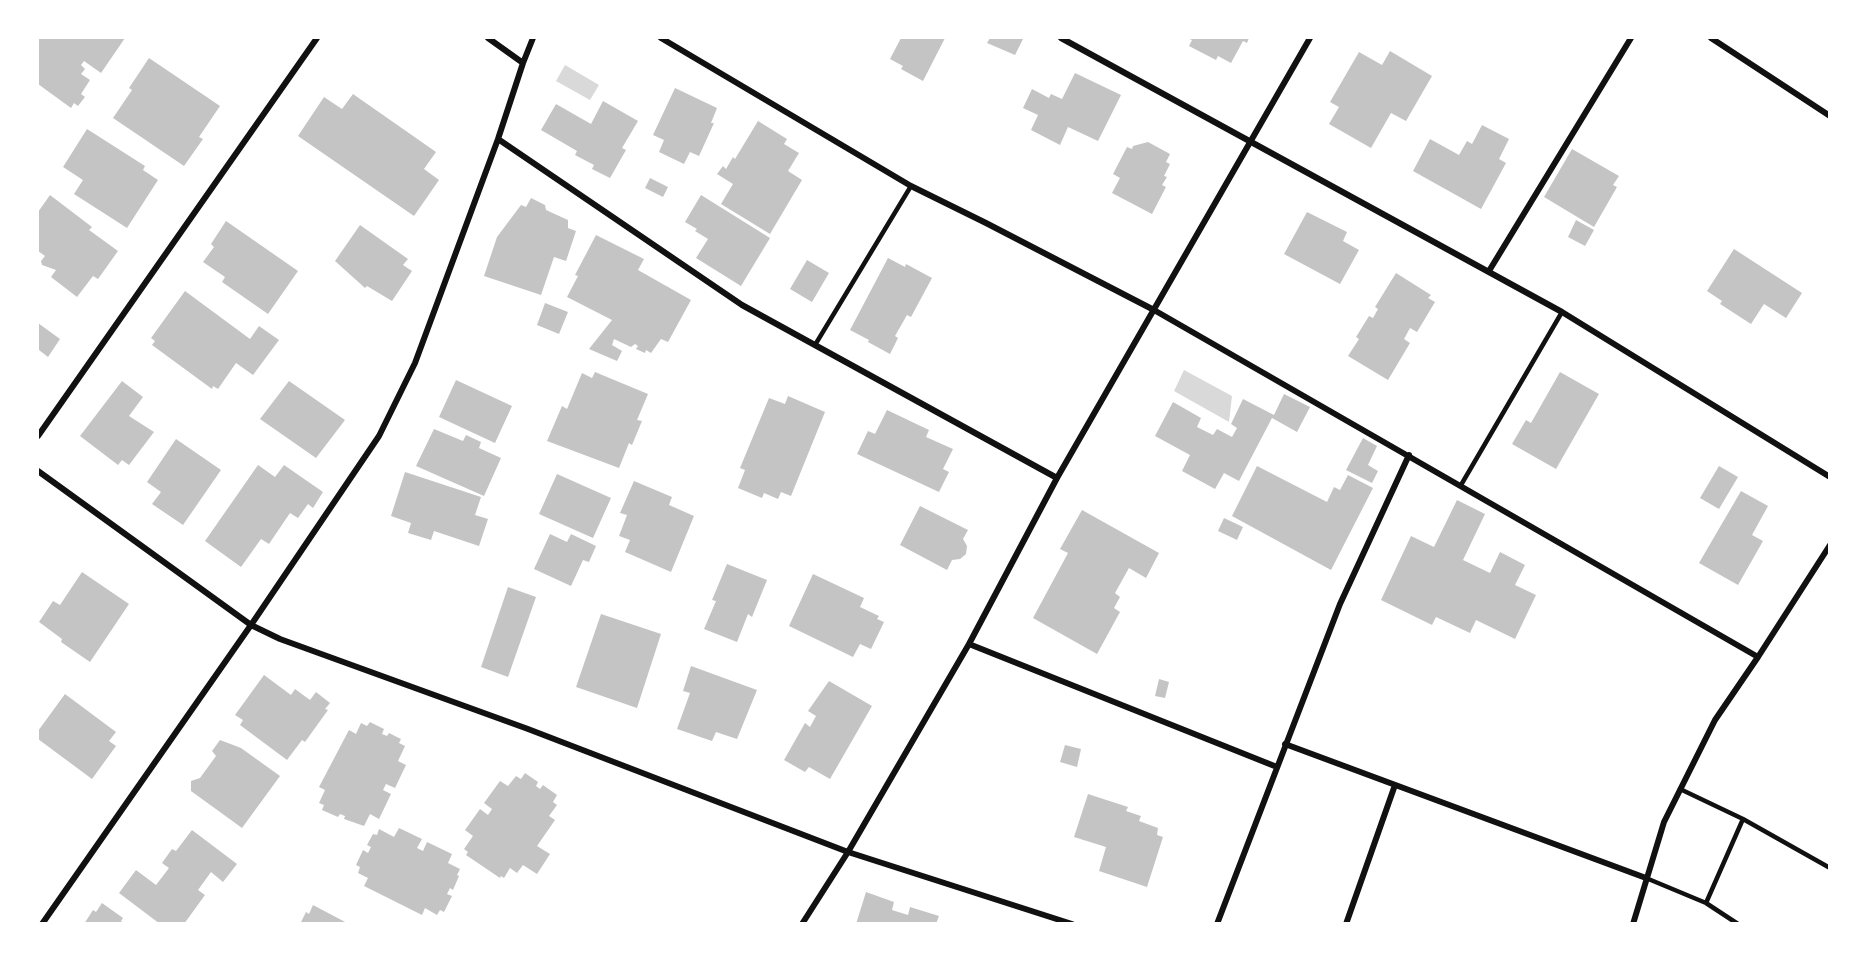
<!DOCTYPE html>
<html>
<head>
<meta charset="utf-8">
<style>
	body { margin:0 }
	#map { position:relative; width:1867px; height:961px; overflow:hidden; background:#fff; font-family:Helvetica,sans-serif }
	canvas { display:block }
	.frame { position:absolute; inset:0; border:39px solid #fff; pointer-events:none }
</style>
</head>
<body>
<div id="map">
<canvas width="1867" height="961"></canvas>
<div class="frame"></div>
</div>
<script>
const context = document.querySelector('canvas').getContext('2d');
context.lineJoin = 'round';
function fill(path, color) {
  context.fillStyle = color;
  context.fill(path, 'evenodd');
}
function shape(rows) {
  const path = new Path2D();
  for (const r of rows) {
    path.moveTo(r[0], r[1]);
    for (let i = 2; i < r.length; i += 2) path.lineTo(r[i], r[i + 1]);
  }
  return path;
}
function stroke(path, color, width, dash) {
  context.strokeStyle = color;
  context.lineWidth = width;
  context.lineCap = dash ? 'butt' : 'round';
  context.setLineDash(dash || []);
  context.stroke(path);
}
const water = shape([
	[565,65,599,85,590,100,556,81],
	[1184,370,1232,396,1229,422,1174,391]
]);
const building = shape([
	[38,38,125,38,101,73,84,61,81,65,85,69,81,74,90,80,81,94,85,97,78,106,74,103,71,108,38,84],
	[901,38,945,38,923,81,901,69,903,66,890,59],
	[990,38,1019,38,1023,39,1015,55,987,43],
	[1187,38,1249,38,1247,43,1243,41,1231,63,1218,56,1216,60,1189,46,1192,40],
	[1390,51,1432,76,1406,121,1391,113,1371,148,1329,124,1339,107,1330,102,1359,52,1382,65],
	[149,58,220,106,199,137,203,139,184,166,113,118,132,90,129,88],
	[1075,73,1121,95,1098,141,1068,127,1060,145,1031,130,1038,115,1023,108,1032,89,1049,98,1051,94,1062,99],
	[675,88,717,108,711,123,714,123,699,156,690,152,684,164,659,152,664,140,653,135],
	[353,94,436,152,424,169,439,180,414,216,298,136,324,97,342,109],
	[603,101,638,121,622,148,626,150,610,178,592,169,594,165,575,155,577,151,541,130,556,104,591,124],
	[758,121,787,139,784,144,799,153,788,171,802,180,770,234,721,204,733,184,717,174,723,166,726,169,733,157,735,159],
	[1482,125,1509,139,1499,159,1506,163,1481,209,1413,171,1430,139,1459,155,1467,141,1472,144],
	[87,129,145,166,143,170,158,180,127,228,74,194,83,180,63,167],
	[1148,142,1170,154,1166,162,1170,164,1164,176,1167,177,1162,185,1166,187,1152,214,1112,193,1120,178,1113,174,1127,147,1132,149,1133,146],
	[1572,149,1619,176,1613,185,1617,187,1594,227,1544,197],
	[650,178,668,187,663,197,645,188],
	[50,195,92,227,89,230,118,251,98,279,93,276,77,297,51,277,56,270,42,265,41,261,45,256,38,251,38,212],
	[701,195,770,238,741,286,696,258,708,239,695,231,697,229,685,222],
	[531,198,545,205,546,210,568,220,568,228,576,231,566,261,554,257,541,295,484,276,497,237,521,205,526,207],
	[1307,212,1347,232,1343,241,1359,250,1340,284,1284,254],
	[1576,220,1594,230,1585,246,1568,237],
	[226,221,298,271,268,314,222,282,225,277,203,262,214,247,211,244],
	[360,225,408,259,403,265,412,271,392,301,367,286,365,288,335,261],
	[596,235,644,259,638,270,691,300,668,342,661,339,651,353,646,350,645,353,636,349,638,346,635,344,631,347,614,339,612,345,622,351,617,361,589,349,612,320,567,297,578,276,575,275],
	[1734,249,1802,293,1786,318,1764,304,1751,324,1720,304,1722,301,1707,291],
	[888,258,905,267,906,264,932,278,911,317,907,315,895,336,898,338,890,354,868,342,869,340,850,330],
	[807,260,829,273,812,302,790,289],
	[1396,273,1431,295,1428,298,1435,302,1417,332,1410,328,1404,339,1410,343,1388,380,1348,356,1359,339,1356,337,1369,316,1373,318,1378,309,1375,307],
	[185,291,250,339,259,326,279,340,253,375,236,363,218,389,213,386,212,389,152,345,155,341,151,338],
	[545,303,568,312,559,334,537,325],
	[38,323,60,339,48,357,39,350,38,353],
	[595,372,648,394,637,420,642,421,632,445,629,443,619,468,547,441,562,406,567,409,582,373,592,378],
	[1560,372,1599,394,1556,469,1512,444,1526,420,1531,423],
	[456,380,512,406,495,443,439,417],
	[122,381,143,397,129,416,154,432,129,465,122,460,118,465,80,436],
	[289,381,345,420,316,458,260,419],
	[1284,394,1310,407,1297,432,1272,418,1239,481,1224,473,1215,489,1182,471,1190,455,1155,436,1173,402,1201,418,1197,427,1213,435,1217,429,1232,437,1237,428,1231,424,1243,399,1274,415],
	[788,396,825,412,791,496,781,492,778,499,764,493,762,498,738,488,745,470,740,468,769,398,785,404],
	[887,410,929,430,926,437,953,449,943,469,949,472,939,492,857,454,868,431,875,434],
	[434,429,463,441,466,435,481,442,479,448,501,458,484,496,416,466],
	[1363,438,1377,446,1368,465,1378,471,1372,483,1346,470],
	[176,439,221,470,183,525,152,504,161,492,147,482],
	[258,465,275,477,284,465,323,492,313,508,308,504,298,518,290,513,269,544,261,539,241,567,205,541],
	[1257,466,1327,502,1334,487,1340,490,1348,475,1373,488,1331,570,1232,516],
	[1719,466,1738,477,1719,509,1700,498],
	[405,472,481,497,475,515,488,519,479,546,434,531,431,540,408,533,411,523,391,516],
	[557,474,611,498,593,538,539,514],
	[634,481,672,497,669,505,694,516,671,572,625,552,630,540,619,536,627,515,620,513],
	[1741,491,1768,506,1752,535,1763,541,1738,585,1699,563],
	[1457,500,1485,514,1463,560,1490,573,1500,552,1525,565,1515,585,1536,595,1515,639,1476,620,1470,633,1436,617,1432,625,1381,600,1411,536,1434,547],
	[920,506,968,530,963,539,967,546,966,554,960,559,952,560,947,570,900,545],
	[1082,510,1159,553,1146,578,1129,568,1115,593,1120,597,1114,608,1120,612,1097,654,1033,618,1068,553,1060,549],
	[1224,518,1243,527,1237,540,1218,531],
	[550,534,567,542,571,534,596,546,589,562,583,560,571,586,534,569],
	[727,564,767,580,752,617,748,614,737,642,704,629,716,601,712,600],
	[82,572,129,604,90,662,61,642,62,639,39,622,53,601,60,605],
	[813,574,864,598,860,607,879,616,877,619,884,622,871,649,860,644,853,657,789,626],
	[508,587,536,597,508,677,481,667],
	[601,614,661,634,637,708,576,687],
	[691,666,757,690,737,739,716,732,712,741,677,729,690,693,683,691],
	[264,675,291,695,295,689,310,700,316,692,330,703,325,709,328,710,305,742,302,740,287,760,240,725,243,720,235,715],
	[1159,679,1169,682,1165,698,1155,696],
	[829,681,872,706,830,779,809,767,805,772,784,760,805,723,810,727,816,716,808,711],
	[65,694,116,732,109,741,116,746,92,779,38,739,38,731],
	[370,722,384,729,382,734,387,736,389,733,401,739,399,743,405,746,398,761,406,765,395,788,386,784,383,790,391,794,379,819,370,814,364,826,344,819,345,816,340,814,338,817,322,810,324,805,319,803,325,790,319,787,349,730,356,734,361,723,367,726],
	[220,740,241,748,280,776,242,828,191,791,191,781,200,778,216,756,212,751],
	[1065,745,1081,749,1077,767,1060,762],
	[525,773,538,782,536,786,540,789,543,785,557,795,553,802,557,805,549,816,555,820,537,846,550,854,537,874,523,865,517,873,510,868,504,878,501,876,500,878,466,855,468,852,464,849,473,836,465,830,480,809,488,815,492,809,484,803,500,781,508,786,516,776,521,779],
	[1088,794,1128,807,1126,811,1141,816,1139,821,1158,828,1157,835,1163,837,1147,887,1099,871,1106,847,1074,837],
	[399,828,422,839,417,848,423,851,427,842,452,854,448,863,460,869,457,875,459,876,453,890,450,888,447,894,452,896,444,912,440,910,437,915,425,908,422,915,364,886,368,878,358,873,360,867,356,865,363,850,368,853,371,847,367,845,373,834,377,835,379,829,394,837],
	[192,830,237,864,223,882,211,872,198,890,205,895,184,924,160,924,119,893,136,870,156,885,169,868,162,863,172,849,176,851],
	[866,892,894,902,892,910,908,915,910,907,939,916,936,924,856,924],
	[102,903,123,918,121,921,124,924,84,924,93,910,96,912],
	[313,905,349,924,300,924,306,912,309,914]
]);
const service = shape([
	[815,345,911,186],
	[1461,485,1562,312],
	[1680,789,1743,819,1830,868],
	[1646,878,1706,903,1738,924],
	[1706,903,1743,819]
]);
const minor = shape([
	[661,38,911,186,986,223,1154,310,1758,657],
	[1061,38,1562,312,1830,477],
	[1711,38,1830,116],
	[523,63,533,38],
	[498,139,742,305,1057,478],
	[1489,271,1631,38],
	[38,436,317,38],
	[38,471,251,625,280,639,528,729,848,852,1072,924],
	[969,644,1277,767],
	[1285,744,1646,878],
	[42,924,251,625,379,436,415,363,498,139,523,63,488,38],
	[802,924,848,852,969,644,1057,478,1310,38],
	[1217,924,1340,604,1409,455],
	[1346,924,1395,785],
	[1633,924,1664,822,1715,720,1758,657,1830,545]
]);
fill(water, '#d9d9d9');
fill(building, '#c4c4c4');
stroke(service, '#111', 4.5);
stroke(minor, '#111', 6);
</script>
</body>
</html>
